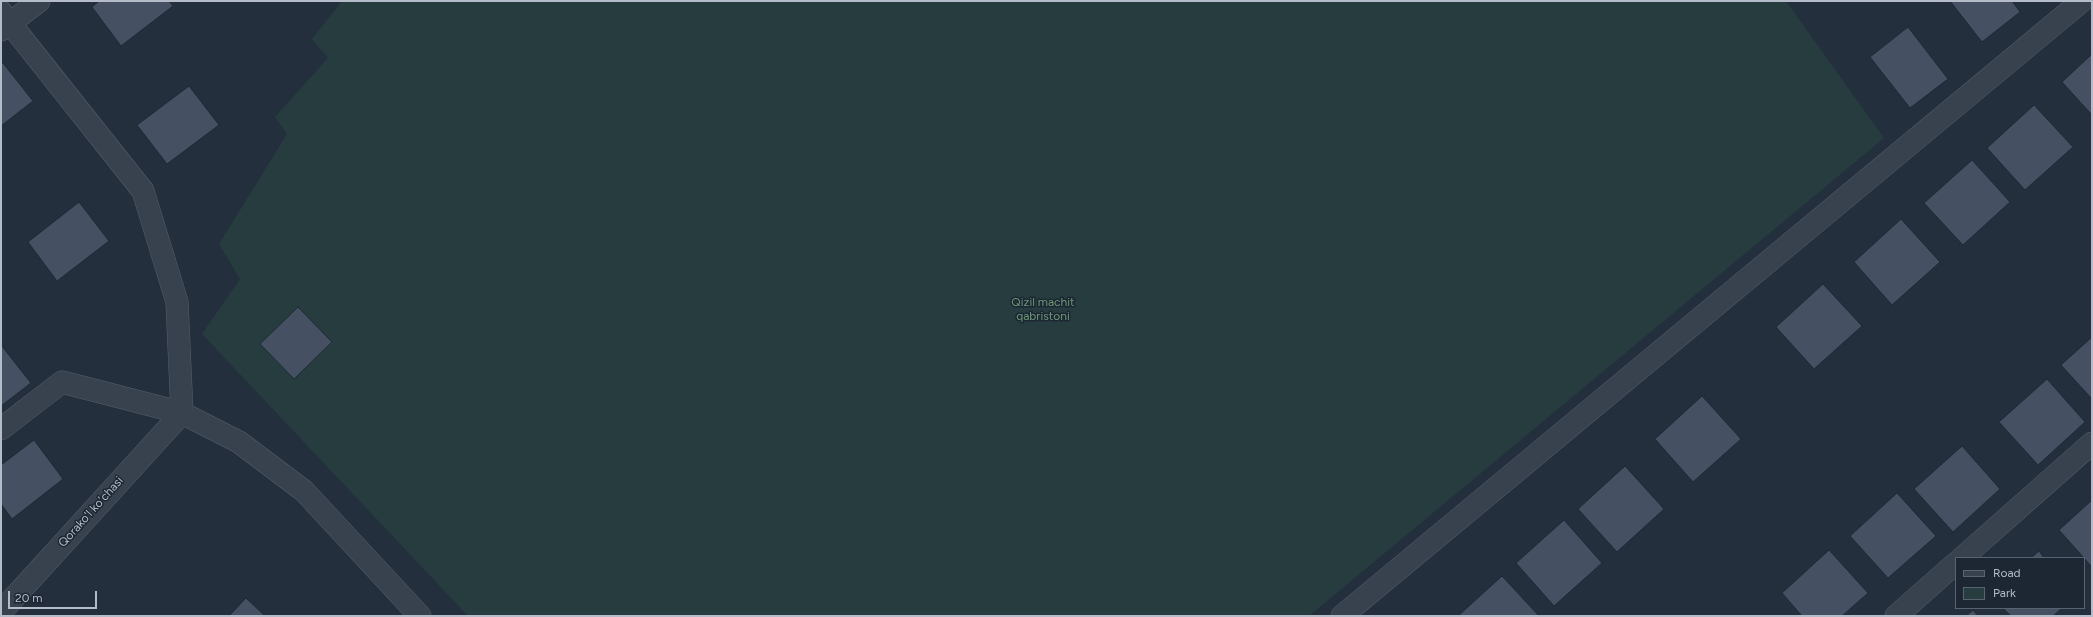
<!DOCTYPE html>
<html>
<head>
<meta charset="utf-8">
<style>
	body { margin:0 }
	#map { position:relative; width:2093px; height:617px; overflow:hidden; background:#242f3e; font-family:Figtree,sans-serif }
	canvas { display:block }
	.frame { position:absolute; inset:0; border:2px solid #b4bcc9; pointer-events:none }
	.legend { position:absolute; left:1955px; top:557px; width:130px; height:52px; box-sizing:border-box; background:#1d2633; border:1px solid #59626f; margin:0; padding:5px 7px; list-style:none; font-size:12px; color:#b4bcc9 }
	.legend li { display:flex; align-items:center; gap:8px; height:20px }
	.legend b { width:20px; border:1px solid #59626f }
	.scale { position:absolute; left:8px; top:591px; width:89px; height:18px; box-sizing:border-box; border:2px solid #b4bcc9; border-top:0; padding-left:5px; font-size:12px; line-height:14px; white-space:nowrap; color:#b4bcc9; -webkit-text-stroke:3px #1d2633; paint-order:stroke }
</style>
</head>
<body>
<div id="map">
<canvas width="2093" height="617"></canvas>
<div class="frame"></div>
<ul class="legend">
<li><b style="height:5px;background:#38414e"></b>Road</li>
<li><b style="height:11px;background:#263c3f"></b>Park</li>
</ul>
<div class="scale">20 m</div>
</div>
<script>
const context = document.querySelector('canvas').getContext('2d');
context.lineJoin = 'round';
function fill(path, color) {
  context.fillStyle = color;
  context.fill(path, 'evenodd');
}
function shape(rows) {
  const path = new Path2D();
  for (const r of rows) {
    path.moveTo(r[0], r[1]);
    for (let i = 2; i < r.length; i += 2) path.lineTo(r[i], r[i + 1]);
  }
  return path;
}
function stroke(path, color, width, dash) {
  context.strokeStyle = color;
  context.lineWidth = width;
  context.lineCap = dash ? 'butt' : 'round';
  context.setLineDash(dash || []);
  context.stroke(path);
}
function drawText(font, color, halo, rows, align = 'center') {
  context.font = font + ' Figtree,sans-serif';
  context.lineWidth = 3;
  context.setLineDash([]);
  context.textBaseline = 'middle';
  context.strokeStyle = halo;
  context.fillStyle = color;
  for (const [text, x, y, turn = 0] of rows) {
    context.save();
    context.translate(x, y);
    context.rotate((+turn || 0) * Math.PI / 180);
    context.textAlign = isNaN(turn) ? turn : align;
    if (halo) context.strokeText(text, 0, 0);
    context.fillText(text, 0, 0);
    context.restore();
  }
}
const green = shape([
	[342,1,1786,1,1884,138,1309,616,468,616,202,334,240,279,219,244,287,134,275,117,328,58,312,39]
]);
const building = shape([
	[99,1,169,1,173,6,121,46,92,7,99,1],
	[1950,1,2012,1,2020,12,1982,42,1950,1],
	[1908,27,1948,79,1910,108,1870,57,1908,27],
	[2092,54,2092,115,2062,82,2092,54],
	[3,63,33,101,1,126,1,64,3,63],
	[189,86,219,125,167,164,137,125,189,86],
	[2034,105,2073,147,2025,190,1987,148,2034,105],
	[1972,160,2010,202,1963,245,1924,203,1972,160],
	[79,202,109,241,57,281,28,242,79,202],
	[1901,219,1940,262,1892,305,1854,262,1901,219],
	[1823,284,1862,326,1814,369,1776,327,1823,284],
	[298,307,332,342,294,379,260,344,298,307],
	[2092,337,2092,399,2061,365,2092,337],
	[1,345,31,383,1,406,1,345],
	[2047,379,2085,422,2038,465,1999,422,2047,379],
	[1702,396,1741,439,1693,482,1655,439,1702,396],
	[34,440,63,479,12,519,1,504,1,465,34,440],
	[1962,446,2000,489,1953,532,1914,489,1962,446],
	[1625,466,1664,509,1617,552,1578,509,1625,466],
	[1897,493,1936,536,1888,578,1850,536,1897,493],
	[2092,500,2092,567,2059,530,2092,500],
	[1564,520,1602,563,1554,606,1516,563,1564,520],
	[1829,550,1868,593,1842,616,1802,616,1782,593,1829,550],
	[2039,551,2044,558,2031,558,2039,551],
	[1502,576,1539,616,1458,616,1502,576],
	[246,598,265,616,229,616,246,598],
	[2003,608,2062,608,2053,616,2011,616,2003,608],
	[1973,610,1978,616,1966,616,1973,610]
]);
const minor = shape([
	[1,12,143,191,177,302,182,413],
	[1,30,39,1],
	[1,429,62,382,182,413,239,442,304,491,420,616],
	[1962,558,2092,443],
	[1,612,182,413],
	[1342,616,2082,1],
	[1896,616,1956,563]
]);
const parkNames = [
	["Qizil machit",1043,302],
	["qabristoni",1043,316]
];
const streetNames = [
	["Qorako'l ko'chasi",91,512,-48]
];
fill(green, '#263c3f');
fill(building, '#455162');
stroke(building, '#1f2835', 1);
stroke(minor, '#565f6c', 23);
stroke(minor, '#38414e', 22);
drawText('12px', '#6b9a76', '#1d2633', parkNames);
drawText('12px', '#b4bcc9', '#1d2633', streetNames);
</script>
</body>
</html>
